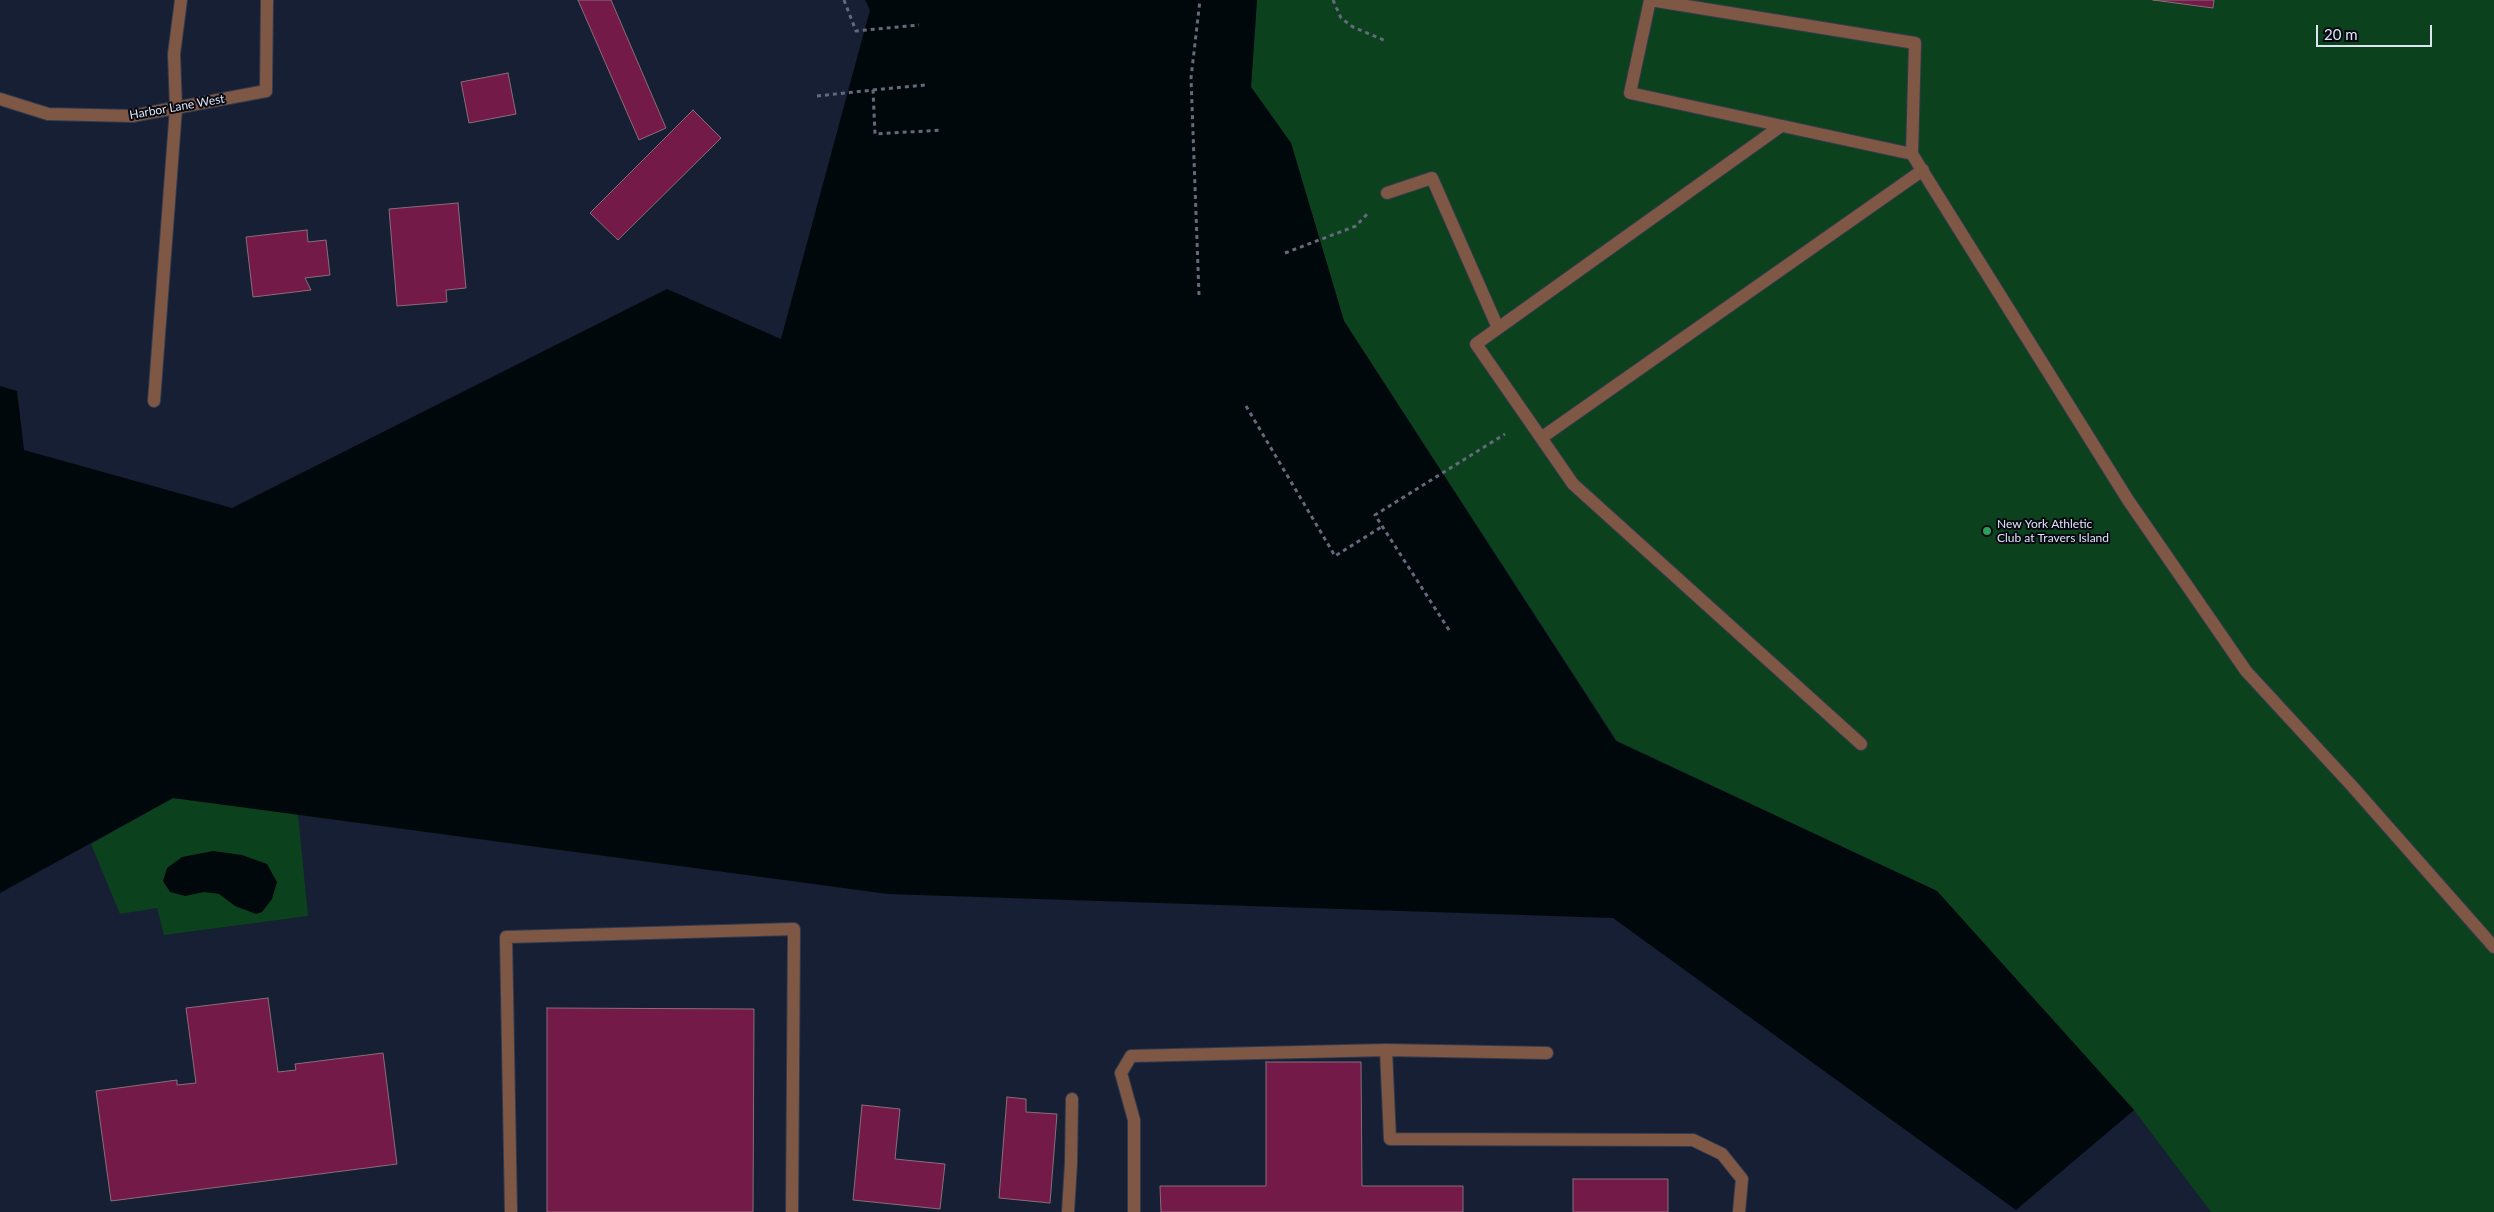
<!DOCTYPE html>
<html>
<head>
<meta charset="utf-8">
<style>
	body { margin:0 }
	#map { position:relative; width:2494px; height:1212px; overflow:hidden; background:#161f33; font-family:Lato,sans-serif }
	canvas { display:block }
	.scale { position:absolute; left:2316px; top:25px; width:116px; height:22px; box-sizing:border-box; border:2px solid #dee4f2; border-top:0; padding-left:6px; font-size:15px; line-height:18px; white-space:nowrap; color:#dee4f2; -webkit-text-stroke:4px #060912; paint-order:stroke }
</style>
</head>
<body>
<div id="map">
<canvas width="2494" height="1212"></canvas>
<div class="scale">20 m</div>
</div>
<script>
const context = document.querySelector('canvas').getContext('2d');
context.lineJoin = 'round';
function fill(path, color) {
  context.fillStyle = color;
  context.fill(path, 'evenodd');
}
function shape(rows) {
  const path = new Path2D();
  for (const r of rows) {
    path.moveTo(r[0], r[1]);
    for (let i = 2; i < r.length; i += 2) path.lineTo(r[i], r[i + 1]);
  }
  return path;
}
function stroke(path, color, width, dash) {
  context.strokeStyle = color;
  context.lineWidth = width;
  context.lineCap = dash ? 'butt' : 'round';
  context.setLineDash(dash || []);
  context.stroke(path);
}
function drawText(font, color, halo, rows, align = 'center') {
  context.font = font + ' Lato,sans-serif';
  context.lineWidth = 4;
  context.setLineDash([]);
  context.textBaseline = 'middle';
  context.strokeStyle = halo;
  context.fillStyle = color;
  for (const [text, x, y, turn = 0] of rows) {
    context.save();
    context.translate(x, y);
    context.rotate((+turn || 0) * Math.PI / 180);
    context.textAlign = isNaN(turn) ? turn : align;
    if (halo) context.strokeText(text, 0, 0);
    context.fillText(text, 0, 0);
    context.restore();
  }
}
const green = shape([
	[1257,0,2494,0,2494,1212,2211,1212,2134,1110,1937,891,1617,741,1344,321,1291,143,1251,87],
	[173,798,298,814,308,916,164,935,157,908,120,914,91,844]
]);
const water = shape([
	[865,0,1257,0,1251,87,1291,143,1344,321,1616,741,1937,891,2134,1110,2016,1210,1613,918,888,894,173,798,0,893,0,386,17,391,24,450,232,508,667,289,781,339,870,10],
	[213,851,242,855,267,864,277,882,272,899,262,912,256,914,235,906,219,894,204,892,185,896,170,892,163,881,167,868,182,857]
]);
const building = shape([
	[578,0,611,0,666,128,639,140,578,0],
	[2153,0,2214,0,2213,8,2153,0],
	[508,73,516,114,469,123,461,82,508,73],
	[693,110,721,138,618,240,590,213,693,110],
	[458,203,466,288,446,290,447,302,397,306,389,209,458,203],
	[307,230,308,242,326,240,330,275,305,278,311,290,253,297,246,237,307,230],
	[268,998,278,1072,296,1070,295,1064,383,1053,397,1164,111,1201,96,1091,177,1080,177,1085,196,1083,186,1008,268,998],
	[547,1008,754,1009,753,1212,547,1212,547,1008],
	[1266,1062,1361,1062,1362,1186,1463,1186,1463,1212,1161,1212,1160,1186,1266,1186,1266,1062],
	[1007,1097,1026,1099,1026,1112,1057,1114,1050,1203,999,1198,1007,1097],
	[862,1105,900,1109,895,1159,945,1164,940,1209,853,1200,862,1105],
	[1573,1179,1668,1179,1668,1212,1573,1212,1573,1179]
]);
const path = shape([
	[844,0,856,31,919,25],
	[1333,0,1341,18,1353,27,1386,41],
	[873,90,925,85],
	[817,96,873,90,875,134,942,130],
	[1285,253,1356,226,1369,212],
	[1199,295,1191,78,1200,0],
	[1246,406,1335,556,1383,526],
	[1449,630,1375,515,1505,434]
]);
const service = shape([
	[266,91,267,0],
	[1781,126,1476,344,1573,484,1861,744],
	[1912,154,1630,93,1650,0,1915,43,1912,154,2128,500,2246,671,2352,786,2494,947],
	[1387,193,1432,178,1498,328],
	[154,401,176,108,174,54,181,0],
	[1541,438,1923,170],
	[1386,1050,1547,1053],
	[511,1212,506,937,794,929,792,1212],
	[1068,1212,1071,1163,1072,1099],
	[1134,1212,1134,1120,1121,1073,1131,1056,1386,1050,1390,1139,1693,1140,1722,1154,1742,1179,1739,1212]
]);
const minor = shape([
	[0,99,48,114,132,116,266,91]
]);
const markers = [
	[1987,531,5,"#2e9e5b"]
];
const streetNames = [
	["Harbor Lane West",177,107,-10]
];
const poiNames = [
	["New York Athletic",1997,524],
	["Club at Travers Island",1997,538]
];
fill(green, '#0c411d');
fill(water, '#00080c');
fill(building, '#731a48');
stroke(building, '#8a6d78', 1);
stroke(service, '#323b4e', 14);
stroke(minor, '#323b4e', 14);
stroke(path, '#626a7c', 3, [4, 4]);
stroke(service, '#7e5745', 12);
stroke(minor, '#7e5745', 12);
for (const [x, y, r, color] of markers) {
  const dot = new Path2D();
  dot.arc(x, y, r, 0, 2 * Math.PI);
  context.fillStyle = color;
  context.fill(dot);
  stroke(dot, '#060912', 2);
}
drawText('12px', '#dee4f2', '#060912', streetNames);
drawText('12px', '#dee4f2', '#060912', poiNames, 'left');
</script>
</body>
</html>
